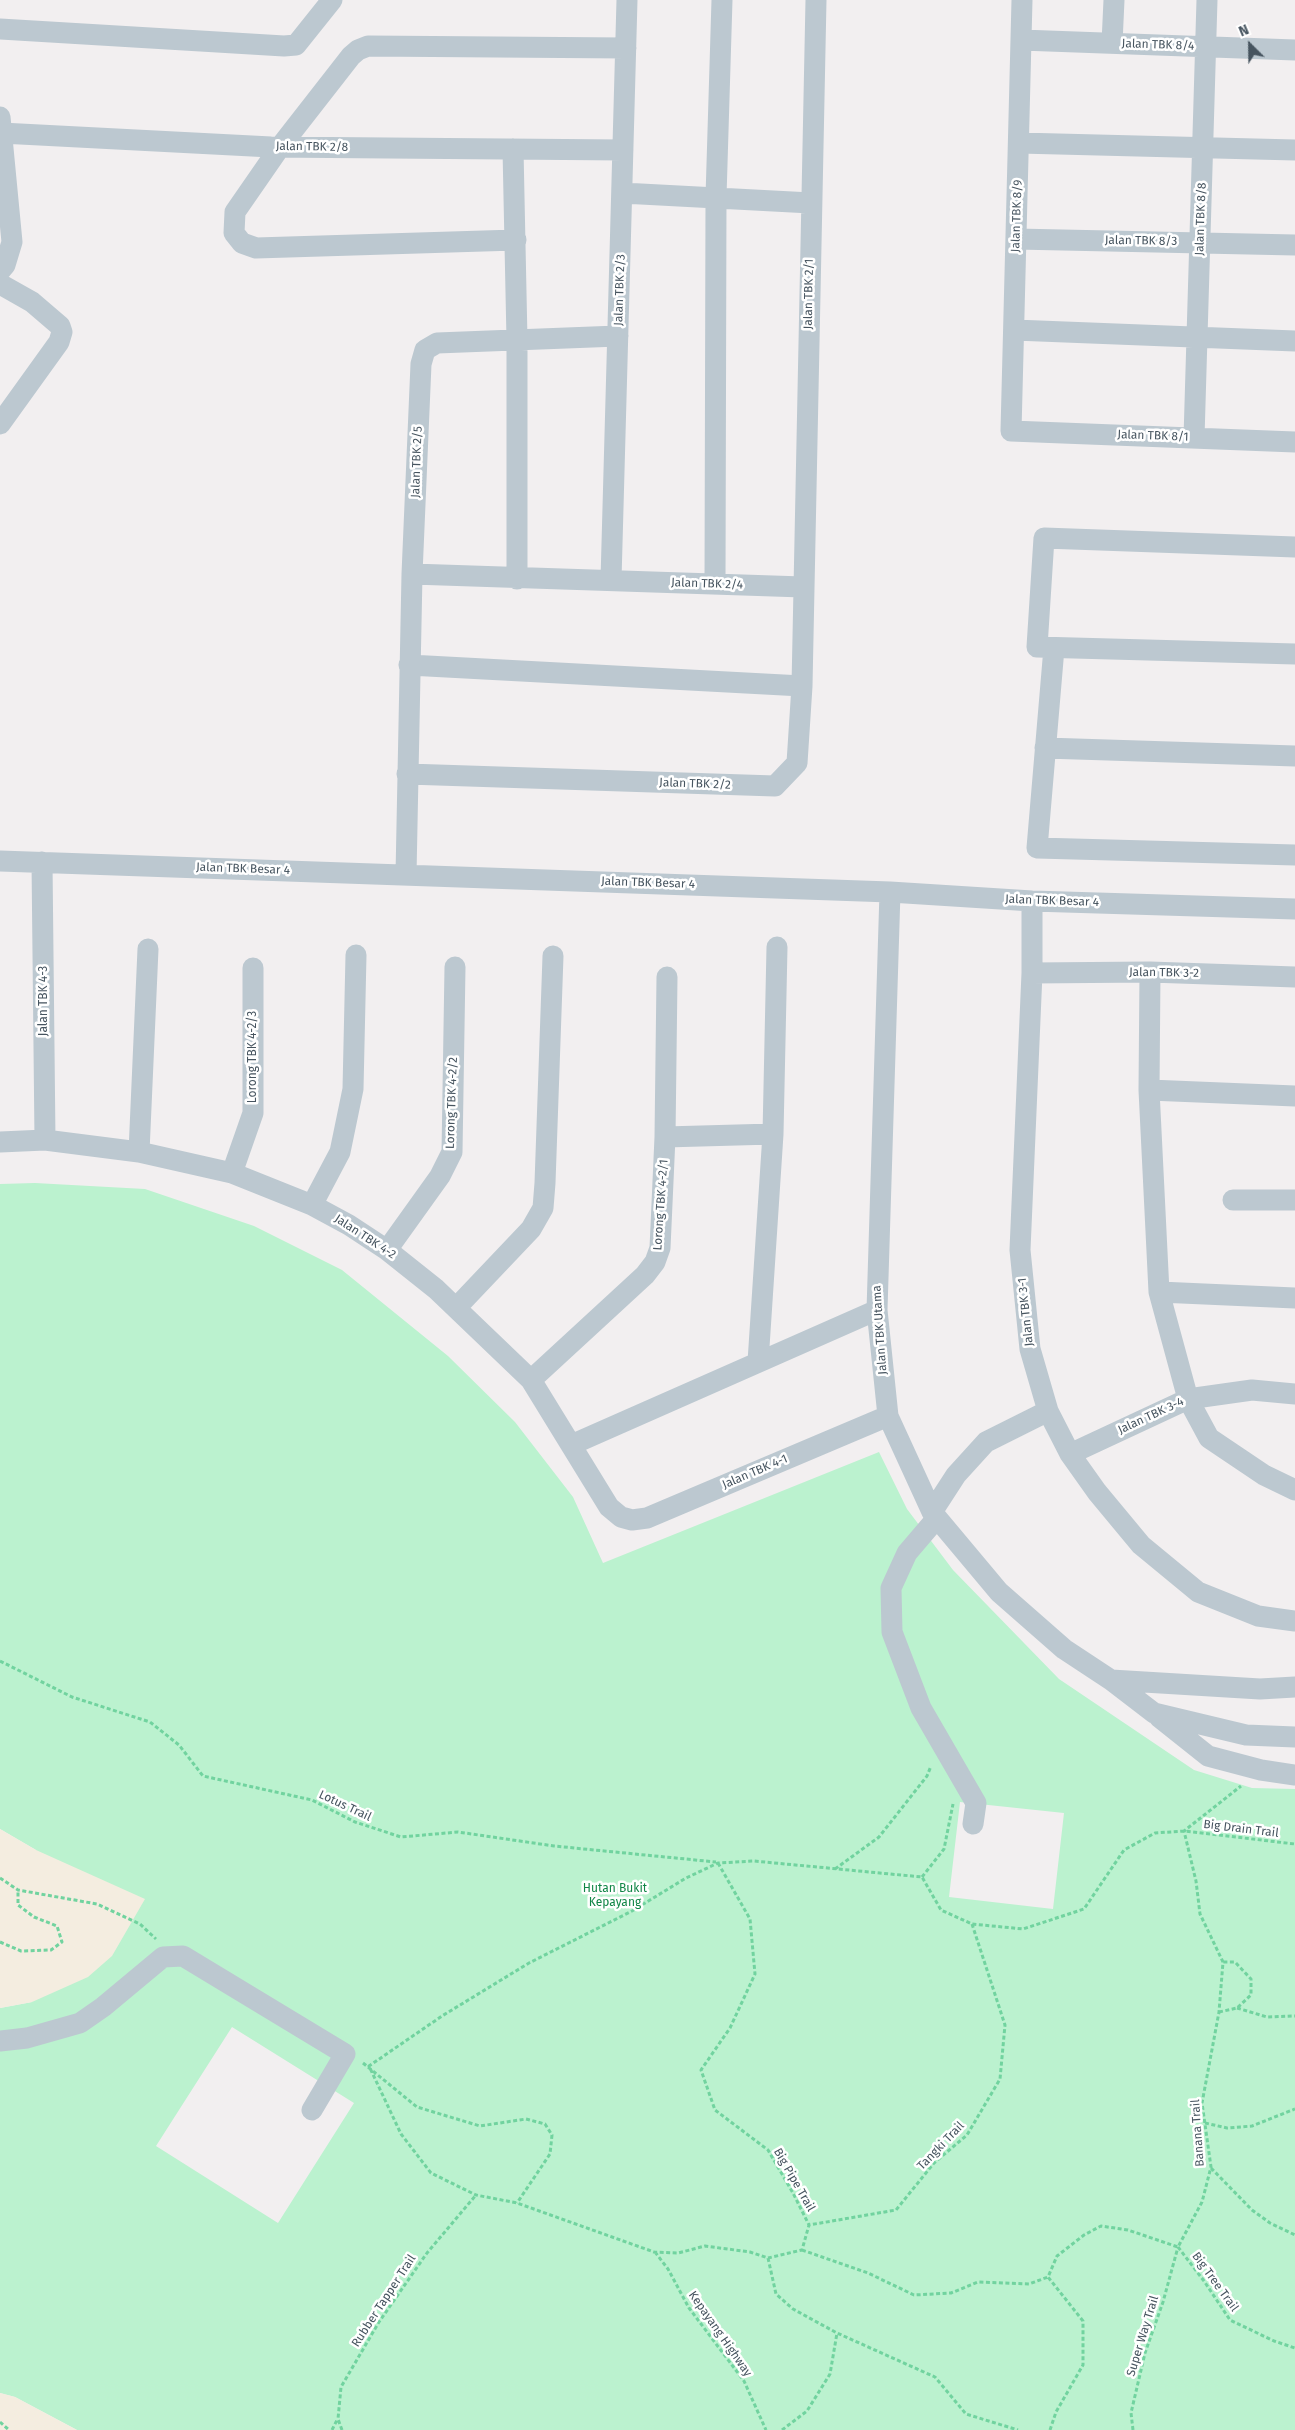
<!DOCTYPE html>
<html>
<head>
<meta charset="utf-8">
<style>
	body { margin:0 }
	#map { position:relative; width:1295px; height:2430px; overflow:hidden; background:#f2eff0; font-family:"Fira Sans",sans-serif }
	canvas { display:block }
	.north { position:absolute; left:1225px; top:20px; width:50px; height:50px; -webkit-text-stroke:4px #fff; paint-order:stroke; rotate:337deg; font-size:14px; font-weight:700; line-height:20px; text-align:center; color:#46545f }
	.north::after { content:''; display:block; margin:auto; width:18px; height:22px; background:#46545f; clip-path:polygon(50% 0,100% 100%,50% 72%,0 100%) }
</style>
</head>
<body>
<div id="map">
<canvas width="1295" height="2430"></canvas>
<div class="north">N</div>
</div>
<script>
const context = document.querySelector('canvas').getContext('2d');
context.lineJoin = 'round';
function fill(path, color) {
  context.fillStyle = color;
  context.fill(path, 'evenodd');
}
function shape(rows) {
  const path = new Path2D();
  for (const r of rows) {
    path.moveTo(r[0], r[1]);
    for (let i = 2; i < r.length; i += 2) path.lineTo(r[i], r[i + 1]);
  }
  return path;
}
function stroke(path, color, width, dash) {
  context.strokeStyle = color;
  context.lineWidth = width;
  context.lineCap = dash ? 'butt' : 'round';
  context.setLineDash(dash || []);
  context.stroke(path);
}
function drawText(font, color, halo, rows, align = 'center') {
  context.font = font + ' "Fira Sans",sans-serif';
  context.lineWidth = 5;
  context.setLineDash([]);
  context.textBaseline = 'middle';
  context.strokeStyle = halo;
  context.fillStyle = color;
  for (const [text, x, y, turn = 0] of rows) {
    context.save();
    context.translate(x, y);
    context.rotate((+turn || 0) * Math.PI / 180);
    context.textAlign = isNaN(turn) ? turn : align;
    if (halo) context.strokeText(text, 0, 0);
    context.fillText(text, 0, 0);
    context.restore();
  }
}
const green = shape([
	[35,1183,145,1189,254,1226,342,1270,448,1356,515,1422,573,1497,603,1563,879,1452,907,1509,953,1570,1059,1679,1194,1770,1252,1788,1295,1789,1295,2430,77,2430,15,2397,0,2393,0,2008,32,2002,36,1850,0,1829,0,1184],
	[960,1802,1064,1813,1053,1909,949,1897],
	[232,2027,354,2103,278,2223,156,2146]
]);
const sand = shape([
	[0,1829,36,1850,145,1899,112,1956,88,1977,32,2002,0,2008],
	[0,2393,15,2397,77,2430,0,2430]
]);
const path = shape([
	[0,1661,72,1697,150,1722,179,1745,203,1776,312,1800,355,1822,401,1837,458,1832,554,1846,716,1862],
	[718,1863,750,1919,755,1974,730,2028,701,2070,715,2110,768,2150,793,2193,809,2225],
	[835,1869,879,1837,927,1776,931,1766],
	[922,1877,944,1849,953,1804],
	[0,1878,18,1890,97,1904,140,1924,156,1939],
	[972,1924,1005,2025,1000,2079,967,2135,934,2163,896,2210,809,2225,802,2250,768,2258,750,2252,705,2246,678,2253,654,2252,517,2203,476,2195,431,2173,401,2134,369,2066,442,2016,529,1963,632,1911,686,1878,718,1863,754,1861,922,1877,941,1910,972,1924,1023,1929,1084,1909,1124,1850,1155,1833,1184,1831,1295,1844],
	[0,1942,21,1951,51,1950,62,1942,57,1926,34,1917,18,1905,18,1890],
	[1237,2008,1267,2017,1295,2016],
	[1219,2012,1237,2008,1251,1995,1251,1979,1235,1962,1223,1962],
	[363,2063,417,2107,480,2126,526,2119,545,2124,552,2135,550,2154,517,2203],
	[1205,2123,1227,2128,1252,2126,1295,2109],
	[1211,2168,1252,2210,1270,2223,1295,2235],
	[1178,2247,1204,2281,1230,2320,1274,2341,1295,2348],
	[802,2250,868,2273,914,2295,951,2293,978,2282,1029,2284,1048,2277],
	[655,2252,668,2269,689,2308,744,2381,766,2430],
	[768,2258,776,2294,793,2309,837,2333,935,2377,966,2414,1018,2430],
	[0,2422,9,2430],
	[332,2430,337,2420],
	[342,2430,338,2419,341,2387,379,2322,427,2253,476,2195],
	[782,2430,807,2411,830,2374,837,2333],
	[1050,2430,1056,2412,1083,2365,1083,2321,1048,2277,1057,2256,1084,2235,1101,2226,1128,2230,1178,2247,1202,2202,1211,2167,1202,2103,1219,2012,1223,1962,1200,1914,1196,1881,1184,1831,1241,1786],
	[1133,2430,1131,2413,1145,2353,1163,2302,1178,2247]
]);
const minor = shape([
	[1022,0,1011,431,1295,442],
	[0,29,284,46,296,45,332,0],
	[1021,40,1295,50],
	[1112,43,1114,0],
	[0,117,12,242,5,265,0,271],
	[1,133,271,147,623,150],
	[1019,143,1295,150],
	[513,149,517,340,517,579],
	[622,193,811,203],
	[1016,239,1295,245],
	[516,240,256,248,242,243,234,233,235,212,280,147,351,56,358,50,368,46,626,48],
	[0,284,32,302,60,326,62,332,59,342,0,424],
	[1014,330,1295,341],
	[1194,438,1207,0],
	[1295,547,1044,538,1037,647,1295,654],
	[412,574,803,587],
	[611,580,627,0],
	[715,584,716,197,722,0],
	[1054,648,1037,848,1295,855],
	[409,665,802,686],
	[1045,748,1295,756],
	[407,774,775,786,797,763,802,686,816,0],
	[0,861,890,892,1032,901,1295,909],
	[42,862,45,1140],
	[406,875,412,574,421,364,425,350,437,343,618,336],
	[890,892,877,1310,888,1416,932,1512,999,1592,1064,1649,1111,1680,1154,1713,1246,1735,1295,1737],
	[1032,901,1032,973,1020,1250,1030,1349,1048,1411,1070,1454,1097,1492,1141,1545,1198,1592,1258,1616,1295,1621],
	[1150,972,1149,1090,1159,1292,1188,1399,1209,1438,1264,1475,1295,1490],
	[1032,973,1150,972,1295,977],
	[1149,1090,1295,1096],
	[665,1137,773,1134,777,947],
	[0,1142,45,1140,139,1152,232,1173,312,1205,349,1225,387,1250,436,1289,531,1380,609,1507,621,1517,632,1520,647,1518,888,1416],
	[139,1152,148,949],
	[232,1173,253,1113,253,968],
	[1233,1200,1295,1200],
	[312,1205,340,1152,353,1089,356,955],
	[387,1250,440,1176,452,1152,455,967],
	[1159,1292,1295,1298],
	[456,1308,531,1229,543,1208,545,1183,553,956],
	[758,1362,773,1134],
	[531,1380,645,1275,655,1262,660,1248,665,1137,667,977],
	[571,1445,877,1310],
	[1070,1454,1188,1399,1252,1390,1295,1394],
	[932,1512,956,1475,986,1442,1048,1411],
	[936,1519,907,1553,891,1588,892,1632,921,1708,976,1803,973,1824],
	[1111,1680,1260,1689,1295,1687],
	[1159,1717,1208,1756,1261,1770,1295,1775],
	[0,2041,27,2038,80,2023,103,2007,163,1957,183,1956,345,2054,312,2110]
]);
const streetNames = [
	["Jalan TBK 8/4",1158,45,2],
	["Jalan TBK 2/8",312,147,1],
	["Jalan TBK 8/9",1017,216,-88],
	["Jalan TBK 8/8",1201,219,-88],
	["Jalan TBK 8/3",1141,241,1],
	["Jalan TBK 2/3",620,290,-88],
	["Jalan TBK 2/1",809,294,-89],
	["Jalan TBK 8/1",1153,436,2],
	["Jalan TBK 2/5",417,462,-88],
	["Jalan TBK 2/4",707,584,2],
	["Jalan TBK 2/2",695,784,2],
	["Jalan TBK Besar 4",243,869,2],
	["Jalan TBK Besar 4",648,883,2],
	["Jalan TBK Besar 4",1052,901,2],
	["Jalan TBK 3-2",1164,973,1],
	["Jalan TBK 4-3",44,1001,-90],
	["Lorong TBK 4-2/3",253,1057,-90],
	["Lorong TBK 4-2/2",452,1103,-88],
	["Lorong TBK 4-2/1",661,1205,-86],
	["Jalan TBK 4-2",365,1237,33],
	["Jalan TBK 3-1",1026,1312,-96],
	["Jalan TBK Utama",880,1330,-94],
	["Jalan TBK 3-4",1151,1416,-25],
	["Jalan TBK 4-1",755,1472,-23],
	["Lotus Trail",345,1806,25],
	["Big Drain Trail",1241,1829,7],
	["Banana Trail",1198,2133,-94],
	["Tangki Trail",941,2146,-46],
	["Big Pipe Trail",794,2180,60],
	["Big Tree Trail",1215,2282,54],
	["Rubber Tapper Trail",384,2301,-57],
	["Kepayang Highway",720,2334,55],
	["Super Way Trail",1143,2336,-73]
];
const parkNames = [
	["Hutan Bukit",615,1889],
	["Kepayang",615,1903]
];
fill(green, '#bbf2cf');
fill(sand, '#f4ede0');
stroke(path, '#71d39f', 3, [4, 2.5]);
stroke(minor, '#bcc8d0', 21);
drawText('12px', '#46545f', '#fff', streetNames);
drawText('12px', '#118647', '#fff', parkNames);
</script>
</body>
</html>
